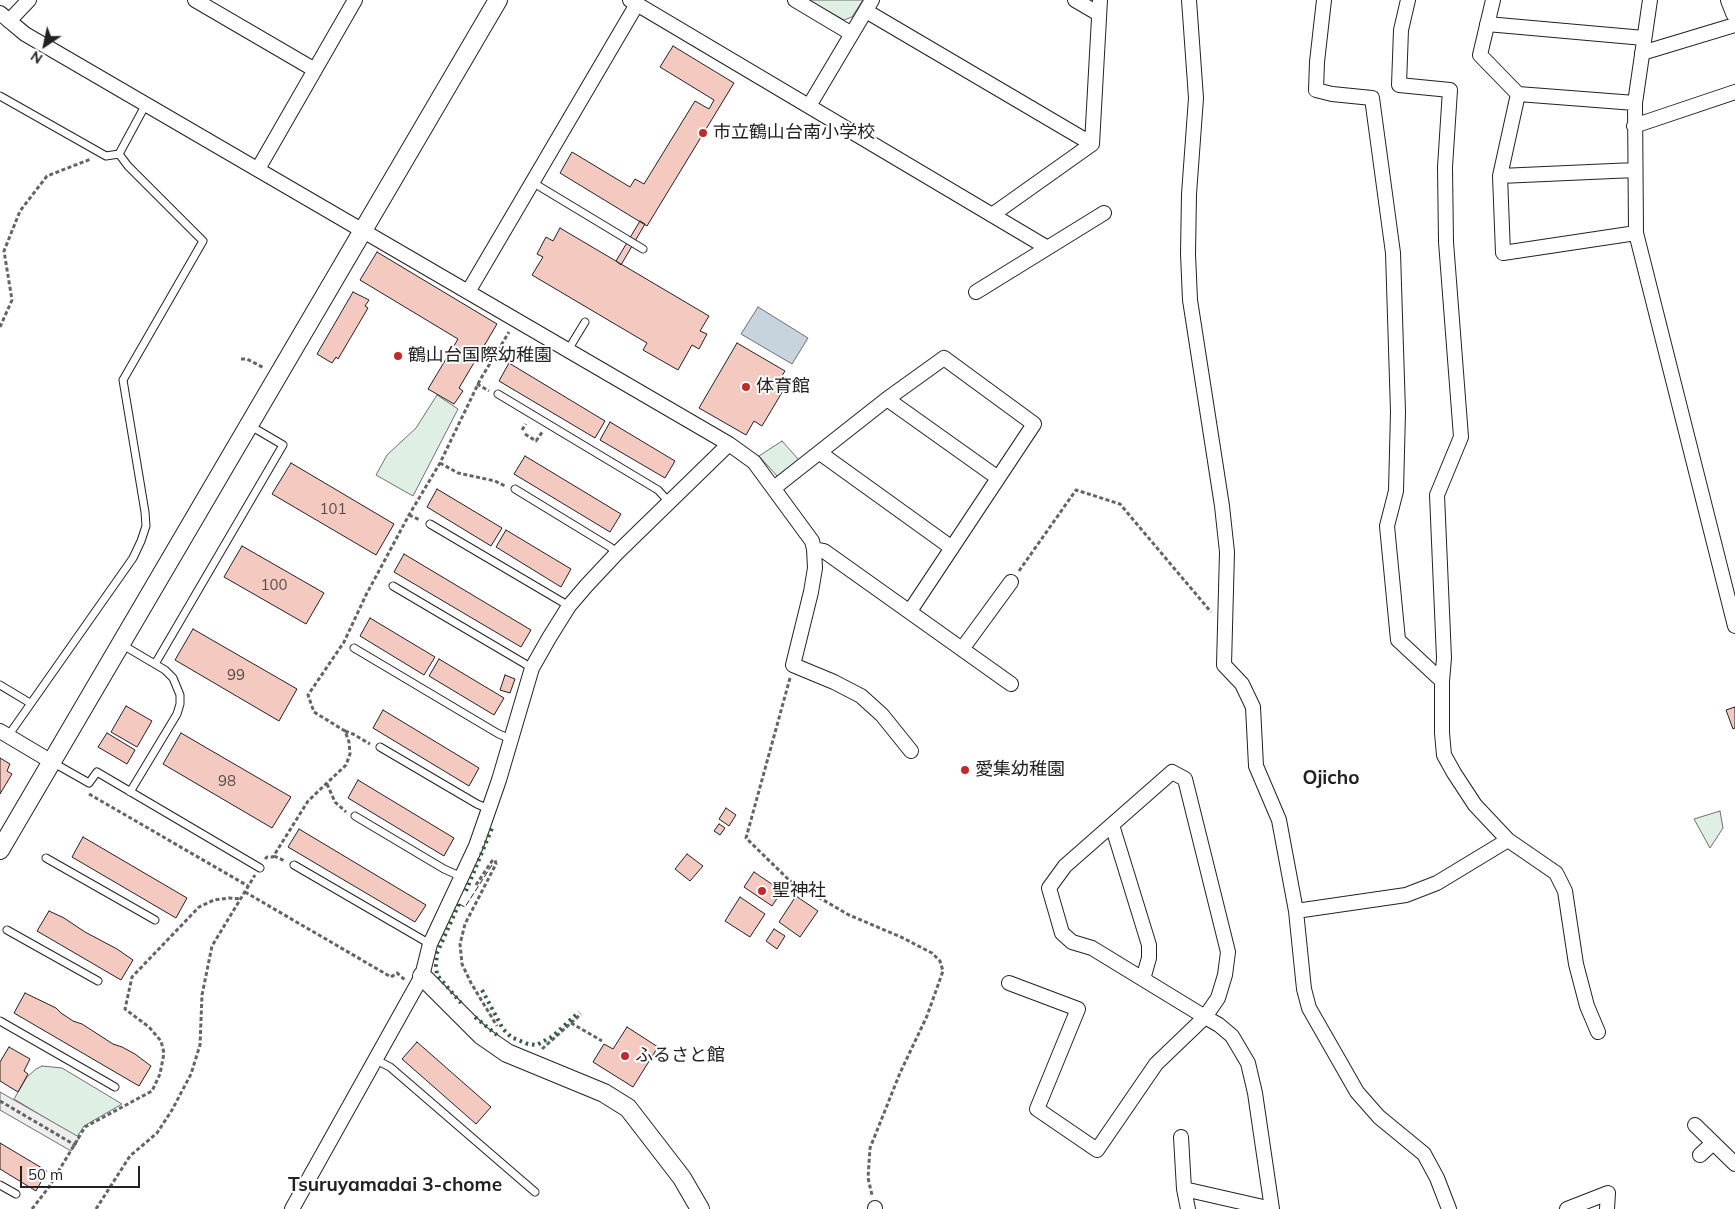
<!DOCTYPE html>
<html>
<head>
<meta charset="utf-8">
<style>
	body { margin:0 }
	#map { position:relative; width:1735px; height:1209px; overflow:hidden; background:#fff; font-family:Mulish,sans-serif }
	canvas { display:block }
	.north { position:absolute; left:20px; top:20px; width:50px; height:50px; -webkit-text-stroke:4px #fff; paint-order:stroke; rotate:214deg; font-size:14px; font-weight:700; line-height:20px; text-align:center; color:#222 }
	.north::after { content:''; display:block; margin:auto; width:18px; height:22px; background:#222; clip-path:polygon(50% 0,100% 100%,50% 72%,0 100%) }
	.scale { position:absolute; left:20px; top:1166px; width:120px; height:22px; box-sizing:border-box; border:2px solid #222; border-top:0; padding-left:6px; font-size:15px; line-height:18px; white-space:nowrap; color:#222; -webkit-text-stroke:4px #fff; paint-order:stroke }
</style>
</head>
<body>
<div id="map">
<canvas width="1735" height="1209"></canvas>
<div class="north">N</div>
<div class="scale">50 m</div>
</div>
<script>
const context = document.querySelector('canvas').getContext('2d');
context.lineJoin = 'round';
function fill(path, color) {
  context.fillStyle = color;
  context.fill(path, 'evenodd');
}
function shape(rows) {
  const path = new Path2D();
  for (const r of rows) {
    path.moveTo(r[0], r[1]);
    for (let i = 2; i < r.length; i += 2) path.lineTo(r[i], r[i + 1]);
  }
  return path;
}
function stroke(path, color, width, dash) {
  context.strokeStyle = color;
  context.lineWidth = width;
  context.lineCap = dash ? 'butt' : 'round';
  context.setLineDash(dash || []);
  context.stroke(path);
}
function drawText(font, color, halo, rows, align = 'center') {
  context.font = font + ' Mulish,"Noto Sans JP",sans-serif';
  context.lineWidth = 4;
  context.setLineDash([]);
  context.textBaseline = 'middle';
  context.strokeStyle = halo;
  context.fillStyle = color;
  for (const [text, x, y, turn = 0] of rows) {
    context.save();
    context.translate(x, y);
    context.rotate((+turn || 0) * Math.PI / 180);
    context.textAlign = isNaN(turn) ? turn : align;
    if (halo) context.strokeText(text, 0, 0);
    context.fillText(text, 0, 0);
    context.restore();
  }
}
const green = shape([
	[809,0,863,0,852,17,844,20,809,0],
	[437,395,458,409,413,496,376,475,387,455,416,428,437,395],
	[782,441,799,460,778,477,759,456,782,441],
	[1720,811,1723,828,1710,848,1694,819,1720,811],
	[42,1066,62,1068,122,1104,84,1126,77,1137,14,1099,27,1077,36,1069,42,1066]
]);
const parking = shape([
	[0,1092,79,1137,76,1145,71,1151,0,1110,0,1092]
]);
const water = shape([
	[758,307,808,338,792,364,741,334,758,307]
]);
const building = shape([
	[673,46,734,83,647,226,560,173,572,152,630,187,635,179,644,184,695,101,709,109,714,100,660,67,673,46],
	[640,221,645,224,621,265,616,261,640,221],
	[560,228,709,316,700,331,707,334,699,349,692,345,678,370,643,350,647,343,532,275,543,257,537,254,546,237,553,241,560,228],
	[377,252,497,324,459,388,463,391,454,404,428,389,458,339,360,280,377,252],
	[353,292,369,300,365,306,368,308,338,359,336,357,332,363,317,354,353,292],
	[737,343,785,371,776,385,784,389,762,426,754,421,746,435,699,408,737,343],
	[509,363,605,421,595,438,499,381,509,363],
	[610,422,675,461,665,478,600,440,610,422],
	[525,456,621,514,610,532,514,474,525,456],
	[291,463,394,524,376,555,272,494,291,463],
	[437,489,502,528,491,546,427,507,437,489],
	[506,530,571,569,561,587,496,547,506,530],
	[242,546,324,593,306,624,224,577,242,546],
	[404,554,531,630,521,647,394,572,404,554],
	[370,618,435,657,424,675,360,636,370,618],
	[193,629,297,689,279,721,175,660,193,629],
	[439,659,504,698,494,715,429,676,439,659],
	[505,675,515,679,510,693,500,690,505,675],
	[126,706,152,721,137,747,111,732,126,706],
	[1735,707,1735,728,1733,729,1726,710,1735,707],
	[383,710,479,768,469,786,373,728,383,710],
	[107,733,135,750,127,764,98,747,107,733],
	[181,733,291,797,272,828,163,764,181,733],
	[0,758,10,764,7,771,12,774,0,794,0,758],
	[358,780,454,838,444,856,348,798,358,780],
	[726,808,736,815,729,826,719,819,726,808],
	[719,824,725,828,720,835,714,831,719,824],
	[299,829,426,905,415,922,288,847,299,829],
	[83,837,187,898,176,918,72,857,83,837],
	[687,854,703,866,690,881,675,869,687,854],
	[754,872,782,891,772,906,744,887,754,872],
	[796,896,818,911,800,937,779,922,796,896],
	[740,897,765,914,750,937,725,921,740,897],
	[49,911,64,918,85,932,117,949,133,960,121,980,37,931,49,911],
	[774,929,785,936,777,949,766,941,774,929],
	[25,993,56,1008,61,1013,73,1021,82,1024,113,1044,122,1047,135,1054,151,1066,139,1086,14,1013,25,993],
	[627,1027,658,1047,633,1087,593,1062,604,1044,613,1049,627,1027],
	[417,1042,491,1107,476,1124,402,1059,417,1042],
	[9,1047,30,1059,24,1071,28,1074,18,1092,0,1081,0,1062,9,1047],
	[0,1143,47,1171,36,1191,0,1169,0,1143]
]);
const path = shape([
	[0,327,12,300,4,251,20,211,47,176,91,159],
	[241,359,247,359,264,368],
	[477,384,489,391],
	[522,430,526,424],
	[525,434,536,441,543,431],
	[440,463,458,473,495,481,505,486],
	[409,515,420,520],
	[1019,571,1076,490,1120,504,1211,612],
	[790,678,746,838,789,880,849,915,901,937,932,953,940,961,943,971,927,1016,900,1073,870,1148,868,1178,872,1195],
	[345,731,353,734,370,744],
	[327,784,335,802,346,812],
	[89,794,248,886],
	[274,856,285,861],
	[265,859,267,857,273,857,308,801,346,765,350,754,349,742,345,731,314,712,308,695,344,642,366,595,409,515,440,463,480,380,509,332],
	[476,885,492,861,495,860,496,864,465,924,460,944,462,964,471,983,497,1026],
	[245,892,391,977,397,973,405,980],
	[571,1023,602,1041],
	[542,1049,581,1014],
	[0,1101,75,1145],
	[32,1209,49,1187,85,1127,152,1091,160,1074,164,1053,161,1041,149,1027,125,1009,132,977,199,907,214,900,229,898,241,899],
	[96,1209,130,1156,157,1133,172,1110,191,1074,200,1045,202,995,212,946,255,875]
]);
const service = shape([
	[0,96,106,156,119,154,128,166,203,241,123,380,145,512,146,526,141,541,133,558,8,736],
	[119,154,146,104],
	[532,182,643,249],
	[568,350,585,322],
	[498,394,658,490,669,502],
	[515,489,610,547,617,553],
	[430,524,569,606],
	[393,586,532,668],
	[121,644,165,670,173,678,180,695,180,704,177,714,130,792],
	[354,648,497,733,510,739],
	[155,664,283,445,249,425],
	[0,685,30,703],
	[380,747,477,804,489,809],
	[52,762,89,783,97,772,260,868],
	[355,816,444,869,462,877],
	[46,858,155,920],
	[294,865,430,944],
	[7,930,98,981],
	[0,1021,115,1087],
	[376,1060,390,1067,535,1192],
	[0,1185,16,1194]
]);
const minor = shape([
	[195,0,315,70],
	[630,0,1046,247],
	[795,0,852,34],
	[1075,0,1099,14],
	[1189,0,1196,98,1189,194,1188,254,1190,300,1222,506,1227,552,1224,665,1242,684,1253,707,1256,766,1279,820,1296,911,1304,989,1309,1008,1357,1092,1379,1117,1424,1154,1437,1178,1449,1209],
	[1324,0,1317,62,1316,90,1332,94,1372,98,1393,253,1398,412,1396,491,1387,526,1398,640,1442,681],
	[1493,0,1480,55,1518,94,1635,103],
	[1650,0,1635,103,1636,233,1735,626],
	[866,11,1092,144],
	[0,13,25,34,729,444,754,462,812,541,814,549,815,568,811,592,793,665,834,682,861,696,882,715,911,751],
	[9,21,29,0],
	[1487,24,1644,38],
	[1642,53,1735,25],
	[1518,94,1500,176,1503,253,1636,233],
	[809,106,872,0],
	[1634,126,1735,92],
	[258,169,355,0],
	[1500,176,1635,170],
	[992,215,1092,144,1100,0],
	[468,292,637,4],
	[976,292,1104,213],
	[887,399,998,478],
	[820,453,952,548],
	[774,488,887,399,944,358,1034,424,910,611],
	[814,549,824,551,1011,684],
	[962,649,1011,582],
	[0,731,52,762],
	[1112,825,1149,945,1149,958,1143,979],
	[1508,840,1556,873,1565,891,1576,964,1587,1006,1598,1032],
	[1296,911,1406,895,1437,883,1508,840,1475,805,1454,773,1444,755,1442,733,1442,681,1444,658,1437,495,1461,437,1446,242,1445,167,1450,90,1399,85,1401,30,1408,0],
	[1009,983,1078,1009,1037,1109,1097,1150,1156,1064,1205,1017,1218,998,1225,975,1228,952,1185,779,1172,772,1065,866,1049,888,1062,933,1072,942,1092,948,1205,1017,1219,1025,1232,1036,1248,1063,1255,1093,1272,1209,1184,1189],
	[1695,1125,1735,1164],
	[1181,1137,1184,1189,1188,1209],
	[1700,1155,1713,1143],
	[875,1208,875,1209],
	[292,1209,422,976,430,944,476,846,499,780,532,668,549,638,569,606,587,585,617,553,729,444],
	[1567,1209,1608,1193,1607,1209]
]);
const tertiary = shape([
	[1730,0,1735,13],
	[0,850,498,0],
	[422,976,481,1035,507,1053,604,1093,628,1108,682,1178,700,1209]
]);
const hedge = shape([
	[466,891,492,828],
	[459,904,437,953,436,965,437,975,461,1003],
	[482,990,503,1029,511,1037,528,1044,537,1045,553,1036,579,1012],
	[475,1017,497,1035]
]);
const fence = shape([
	[459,904,465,907,492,865]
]);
const markers = [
	[703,133,5,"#c62828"],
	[398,356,5,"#c62828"],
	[746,387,5,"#c62828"],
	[965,770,5,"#c62828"],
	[762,891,5,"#c62828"],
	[625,1056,5,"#c62828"]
];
const numberNames = [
	["101",333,509],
	["100",274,585],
	["99",236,675],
	["98",227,781]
];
const poiNames = [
	["市立鶴山台南小学校",713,133],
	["鶴山台国際幼稚園",408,356],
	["体育館",756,387],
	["愛集幼稚園",975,770],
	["聖神社",772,891],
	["ふるさと館",635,1056]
];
const neighbourhoodNames = [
	["Ojicho",1331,778],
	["Tsuruyamadai 3-chome",395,1185]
];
fill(green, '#e0efe3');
stroke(green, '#6f6f6f', 1);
fill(parking, '#ededed');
stroke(parking, '#6f6f6f', 1);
fill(water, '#c7d3dd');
stroke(water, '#6f6f6f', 1);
fill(building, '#f3c9c0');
stroke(building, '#222', 1);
stroke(service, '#222', 9);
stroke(minor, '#222', 16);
stroke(tertiary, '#222', 20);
stroke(path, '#646464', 3, [4, 2.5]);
stroke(service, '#fff', 7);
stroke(minor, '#fff', 14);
stroke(tertiary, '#fff', 18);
stroke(hedge, '#2f5e38', 4, [2.5, 4]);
stroke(fence, '#222', 1, [6, 2.5]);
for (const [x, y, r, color] of markers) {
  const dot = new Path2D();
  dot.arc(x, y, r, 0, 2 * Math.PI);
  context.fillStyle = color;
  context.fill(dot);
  stroke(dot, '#fff', 2);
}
drawText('15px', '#564c4a', null, numberNames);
drawText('18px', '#222', '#fff', poiNames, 'left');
drawText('bold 19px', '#222', '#fff', neighbourhoodNames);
</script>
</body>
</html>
